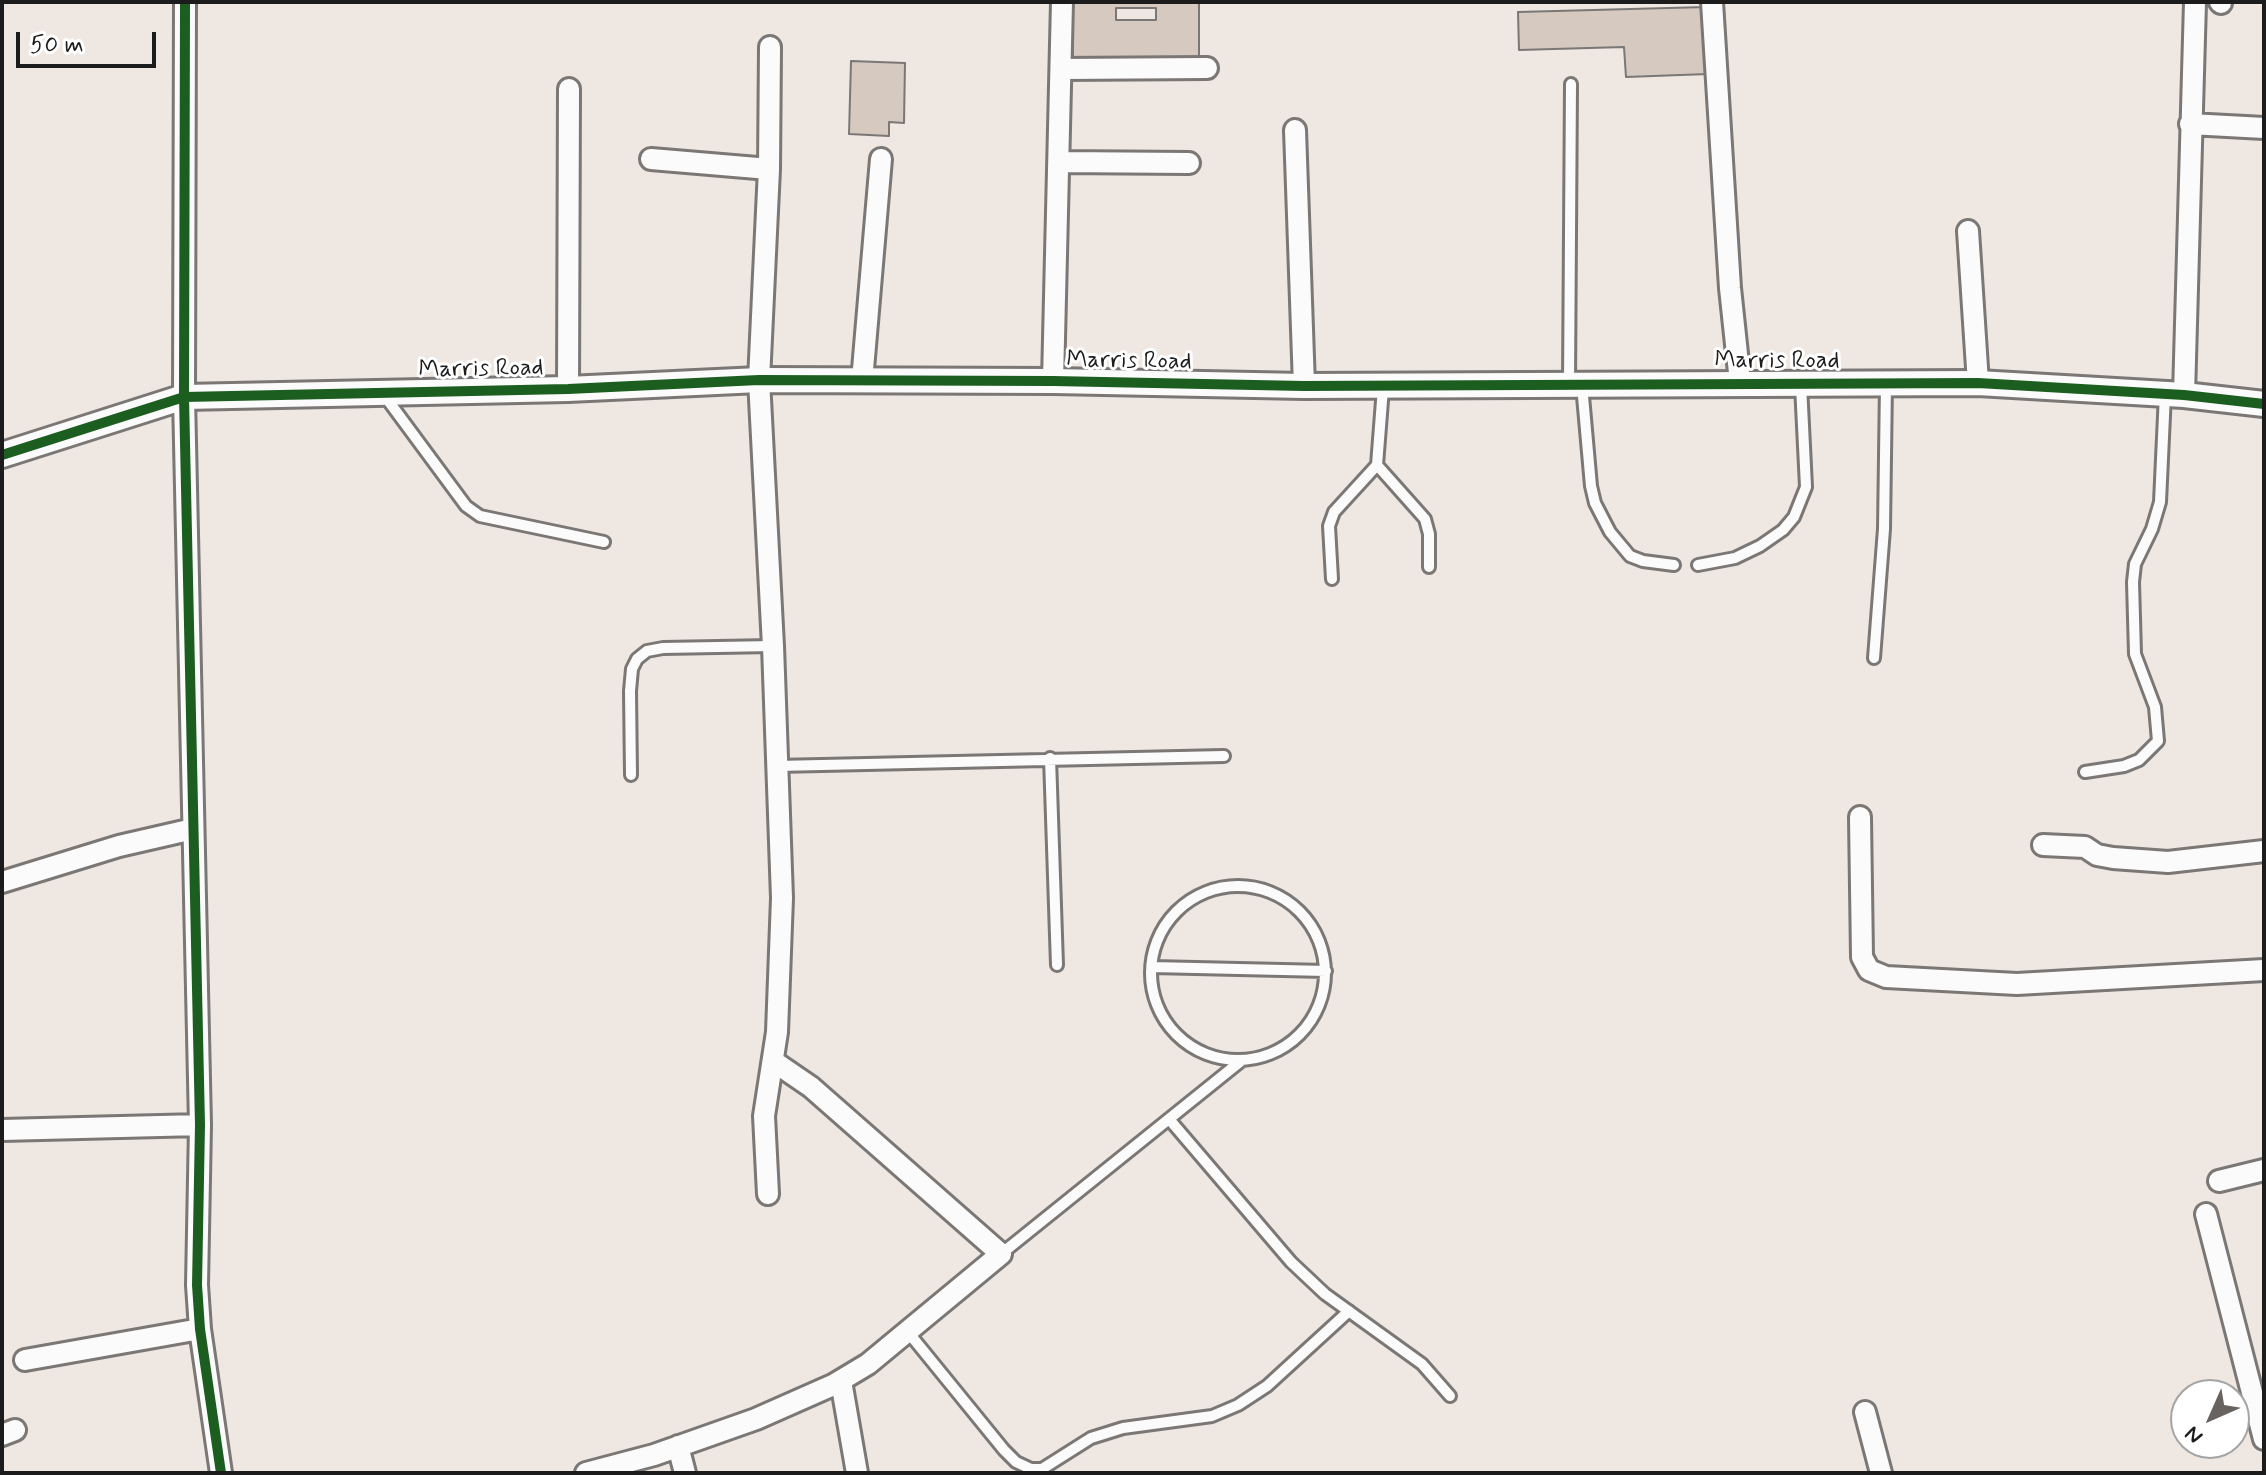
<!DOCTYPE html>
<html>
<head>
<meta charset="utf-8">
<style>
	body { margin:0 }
	#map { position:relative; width:2266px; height:1475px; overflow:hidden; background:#eee7e2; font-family:Mynerve,sans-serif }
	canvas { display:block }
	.frame { position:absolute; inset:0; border:4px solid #1c1c1c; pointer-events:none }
	.north { position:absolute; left:2170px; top:1379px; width:80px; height:80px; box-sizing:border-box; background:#fff; border:2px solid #a4a4a4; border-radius:50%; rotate:225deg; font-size:22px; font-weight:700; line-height:32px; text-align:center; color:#1c1c1c }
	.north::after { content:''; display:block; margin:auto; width:28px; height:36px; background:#666361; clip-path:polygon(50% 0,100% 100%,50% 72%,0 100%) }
	.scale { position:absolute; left:16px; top:32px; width:140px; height:36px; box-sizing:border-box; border:4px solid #1c1c1c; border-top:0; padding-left:10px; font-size:24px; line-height:28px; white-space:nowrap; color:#1c1c1c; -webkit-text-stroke:6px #fff; paint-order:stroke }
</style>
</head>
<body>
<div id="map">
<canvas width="2266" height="1475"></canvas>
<div class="frame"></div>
<div class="north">N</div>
<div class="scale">50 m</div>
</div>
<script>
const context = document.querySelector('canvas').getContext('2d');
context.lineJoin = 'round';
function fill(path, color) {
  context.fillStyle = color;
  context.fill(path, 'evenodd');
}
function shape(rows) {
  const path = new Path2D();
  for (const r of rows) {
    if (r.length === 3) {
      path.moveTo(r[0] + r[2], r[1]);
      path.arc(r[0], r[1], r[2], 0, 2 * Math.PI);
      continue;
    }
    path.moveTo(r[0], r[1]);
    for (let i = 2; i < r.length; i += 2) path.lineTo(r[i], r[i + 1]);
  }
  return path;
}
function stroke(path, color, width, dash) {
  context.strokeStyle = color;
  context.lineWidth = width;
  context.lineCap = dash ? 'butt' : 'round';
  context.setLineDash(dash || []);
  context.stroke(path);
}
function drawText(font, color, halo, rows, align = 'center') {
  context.font = font + ' Mynerve,sans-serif';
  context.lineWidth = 6;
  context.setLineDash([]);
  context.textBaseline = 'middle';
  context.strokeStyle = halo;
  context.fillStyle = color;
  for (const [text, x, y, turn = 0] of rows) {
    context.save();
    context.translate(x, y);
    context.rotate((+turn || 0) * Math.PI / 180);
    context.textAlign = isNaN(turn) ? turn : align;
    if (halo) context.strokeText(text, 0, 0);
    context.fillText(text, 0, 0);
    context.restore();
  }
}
const building = shape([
	[1073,2,1199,2,1199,59,1073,57,1073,2],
	[1116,8,1156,8,1156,20,1116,20,1116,8],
	[1706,7,1708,74,1626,77,1624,47,1519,50,1518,12,1706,7],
	[851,61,905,63,904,123,889,122,889,136,849,134,851,61]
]);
const service = shape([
	[1569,383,1571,84],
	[1582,385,1591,486,1595,503,1610,532,1630,556,1643,561,1674,565],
	[384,395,466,506,480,516,604,542],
	[1377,465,1425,519,1429,534,1429,567],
	[1698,565,1735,558,1760,546,1783,530,1794,517,1806,487,1801,385],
	[1332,579,1329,526,1334,512,1377,465,1383,388],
	[1874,658,1884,529,1886,384],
	[1050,758,1057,965],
	[777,766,1224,756],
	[2085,772,2124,766,2139,760,2158,741,2155,707,2135,654,2133,582,2135,564,2152,529,2160,502,2165,394],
	[631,775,630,691,632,669,637,659,647,651,663,648,773,646],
	[1238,973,87],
	[1152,967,1326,971],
	[1169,1119,1291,1262,1325,1294,1422,1364,1450,1396],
	[1001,1254,1241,1061],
	[908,1332,1004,1450,1016,1462,1031,1469,1042,1469,1091,1438,1123,1428,1212,1416,1238,1405,1267,1386,1349,1311]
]);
const minor = shape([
	[185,2,184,397,200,1125,197,1285,200,1329,221,1473],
	[1712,2,1730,288,1740,382],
	[2220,2,2221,3],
	[1061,69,1207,68],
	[2190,124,2264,128],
	[1295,130,1304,386],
	[651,159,769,169],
	[1059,162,1189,163],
	[1968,231,1978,383],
	[862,381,881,159],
	[1053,381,1062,2],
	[568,389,569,89],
	[2184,395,2195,2],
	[1860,817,1862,957,1869,970,1886,977,2017,984,2264,970],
	[2043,845,2085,847,2097,855,2113,858,2168,862,2264,851],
	[2,882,119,846,193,829],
	[2,1130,200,1125],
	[2219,1181,2264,1170],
	[768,1194,764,1116,777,1032,782,898,773,646,759,380,769,169,770,47],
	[2206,1214,2264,1439],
	[25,1360,200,1329],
	[841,1381,857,1473],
	[1865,1412,1881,1473],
	[2,1435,15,1430],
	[678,1446,685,1473],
	[586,1473,654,1455,756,1419,833,1385,868,1364,1001,1254,811,1087,773,1061]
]);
const tertiary = shape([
	[2,455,184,397,568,389,759,380,1053,381,1304,386,1978,383,2184,395,2264,404]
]);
const cycleway = shape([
	[185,2,184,397,200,1125,197,1285,200,1329,221,1473],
	[2,455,184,397,568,389,759,380,1053,381,1304,386,1978,383,2184,395,2264,404]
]);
const streetNames = [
	["Marris Road",1129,362,1],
	["Marris Road",1777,362],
	["Marris Road",481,370,-1]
];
fill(building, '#d5c9c0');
stroke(building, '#7a7775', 2);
stroke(service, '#7a7775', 16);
stroke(minor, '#7a7775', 26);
stroke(tertiary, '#7a7775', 30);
stroke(service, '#fcfbfb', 10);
stroke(minor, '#fcfbfb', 20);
stroke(tertiary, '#fcfbfb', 24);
stroke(cycleway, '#1b5e20', 10);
drawText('24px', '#1c1c1c', '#fff', streetNames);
</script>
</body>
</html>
